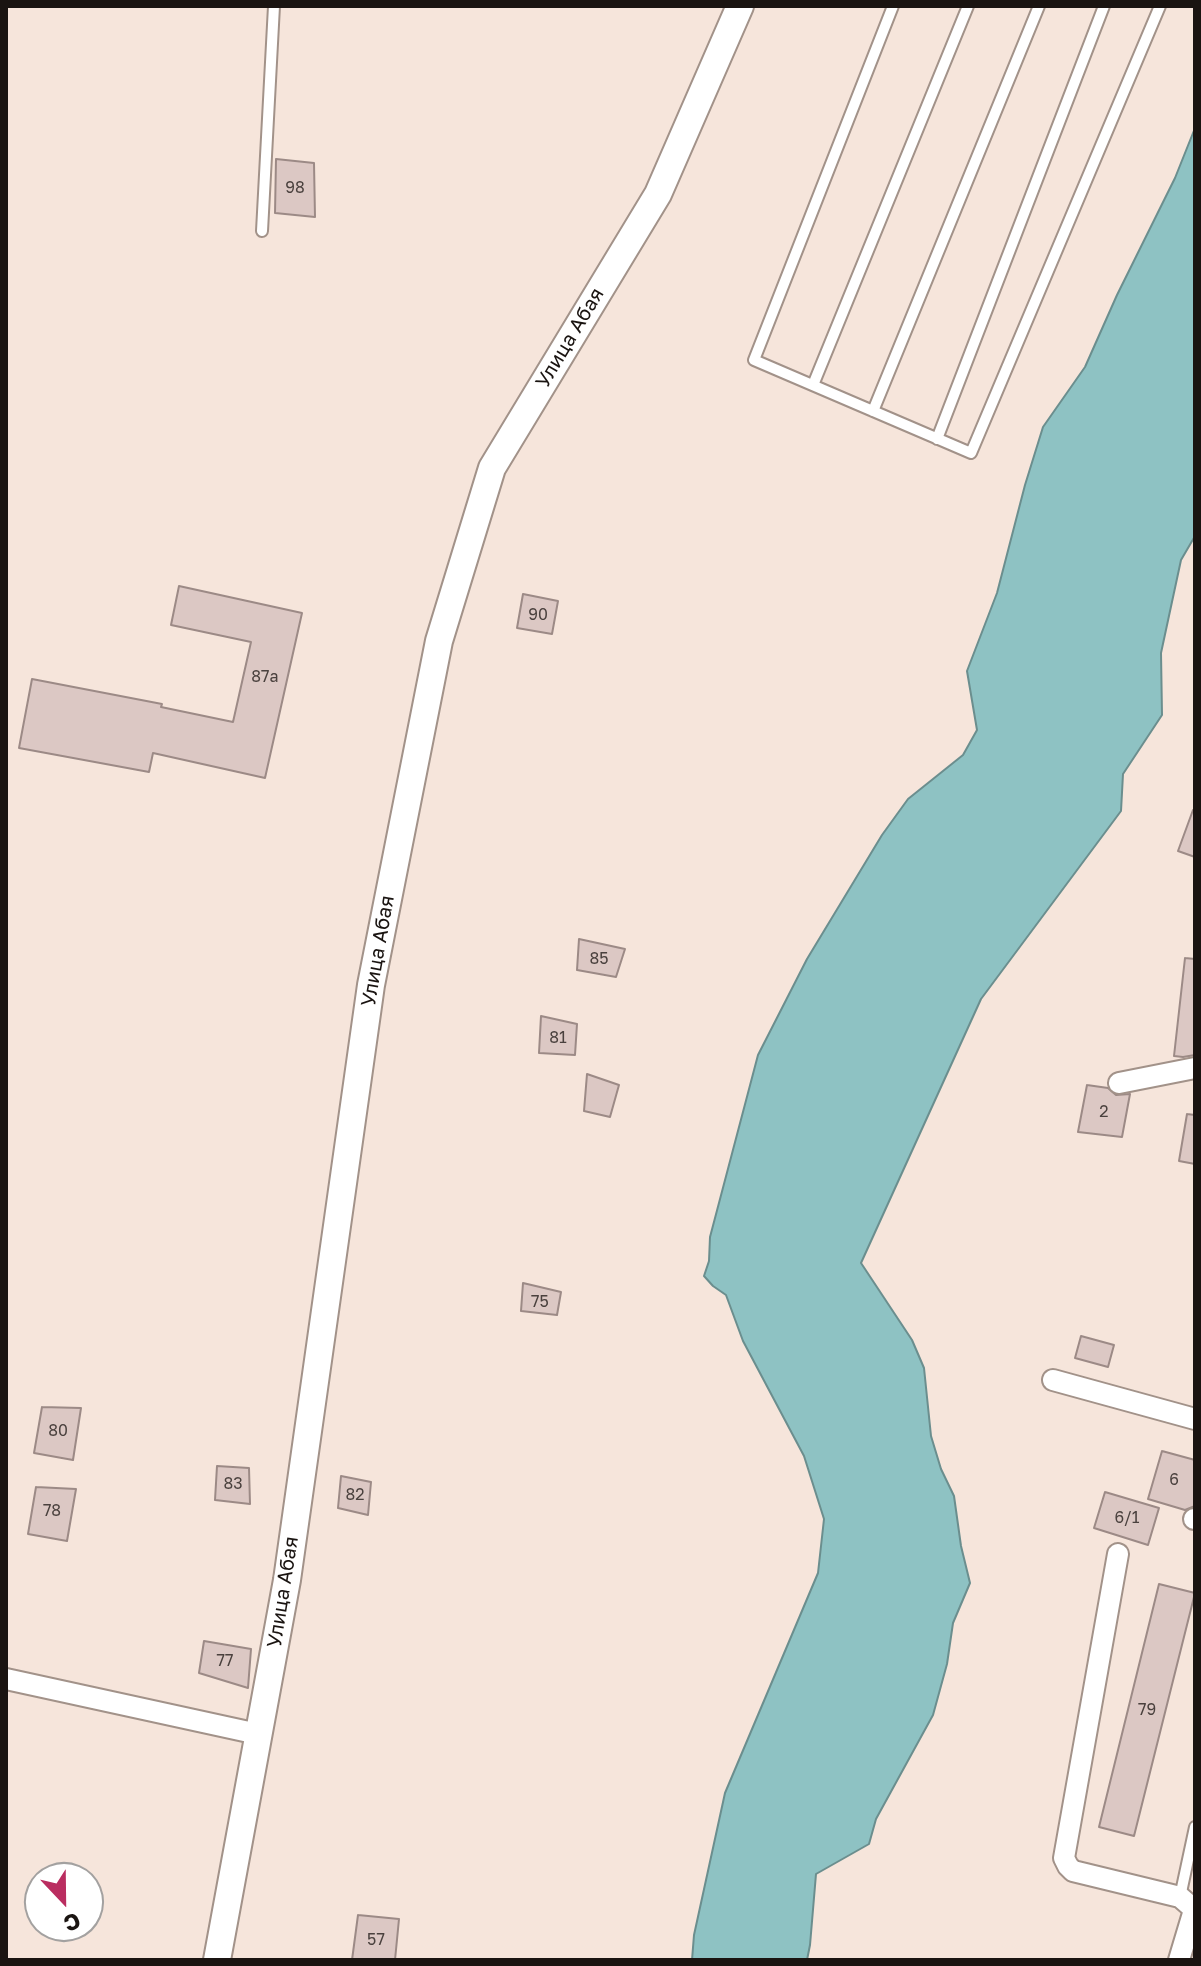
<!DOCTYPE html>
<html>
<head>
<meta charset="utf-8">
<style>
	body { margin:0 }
	#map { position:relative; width:1201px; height:1966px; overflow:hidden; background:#f6e5db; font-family:"Golos Text",sans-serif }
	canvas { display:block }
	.frame { position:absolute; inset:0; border:8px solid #1a1411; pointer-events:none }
	.north { position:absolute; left:24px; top:1862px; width:80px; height:80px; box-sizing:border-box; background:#fff; border:2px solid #a3a1a0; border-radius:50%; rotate:158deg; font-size:22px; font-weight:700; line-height:32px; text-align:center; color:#1a1411 }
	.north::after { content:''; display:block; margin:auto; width:28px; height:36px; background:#ba2d60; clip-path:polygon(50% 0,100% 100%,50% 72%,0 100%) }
</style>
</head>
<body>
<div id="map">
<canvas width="1201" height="1966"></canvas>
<div class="frame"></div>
<div class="north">С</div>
</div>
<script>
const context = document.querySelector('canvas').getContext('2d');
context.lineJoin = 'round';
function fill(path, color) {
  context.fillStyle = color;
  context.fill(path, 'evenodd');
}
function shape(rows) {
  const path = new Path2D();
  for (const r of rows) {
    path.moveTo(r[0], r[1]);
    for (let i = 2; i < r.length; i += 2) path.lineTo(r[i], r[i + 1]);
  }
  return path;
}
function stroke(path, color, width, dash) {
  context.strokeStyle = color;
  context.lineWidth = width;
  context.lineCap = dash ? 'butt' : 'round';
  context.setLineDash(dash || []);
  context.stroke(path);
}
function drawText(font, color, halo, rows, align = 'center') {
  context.font = font + ' "Golos Text",sans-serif';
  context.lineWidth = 6;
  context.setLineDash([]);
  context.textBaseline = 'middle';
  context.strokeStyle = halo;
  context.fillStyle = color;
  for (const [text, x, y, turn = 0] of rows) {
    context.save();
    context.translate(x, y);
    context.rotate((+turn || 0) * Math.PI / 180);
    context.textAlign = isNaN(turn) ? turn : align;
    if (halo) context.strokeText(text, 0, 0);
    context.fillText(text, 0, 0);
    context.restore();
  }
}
const water = shape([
	[1195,128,1195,536,1181,560,1161,653,1162,715,1123,774,1121,811,981,999,861,1263,912,1340,924,1368,931,1436,941,1469,954,1496,961,1546,970,1583,953,1623,947,1664,933,1715,876,1819,869,1844,816,1874,810,1945,807,1960,692,1960,694,1935,725,1793,818,1573,824,1519,804,1456,743,1341,726,1295,713,1286,704,1276,709,1261,710,1237,758,1055,807,959,882,835,908,799,963,755,977,730,967,671,997,593,1025,485,1043,427,1085,367,1117,295,1175,178,1195,128]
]);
const building = shape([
	[276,159,314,163,315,217,275,213,276,159],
	[179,586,302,613,265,778,153,753,149,772,19,748,32,679,162,704,161,707,233,722,251,642,171,625,179,586],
	[523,594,558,601,552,634,517,628,523,594],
	[1193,810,1195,810,1195,857,1178,851,1193,810],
	[579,939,625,949,616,977,577,970,579,939],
	[1185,958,1195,959,1195,1055,1183,1057,1174,1056,1185,958],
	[541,1016,577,1024,575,1055,539,1053,541,1016],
	[587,1074,619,1085,610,1117,584,1111,587,1074],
	[1087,1085,1108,1088,1116,1095,1130,1094,1122,1137,1078,1132,1087,1085],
	[1187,1114,1195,1115,1195,1164,1179,1161,1187,1114],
	[523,1283,561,1292,557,1315,521,1311,523,1283],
	[1081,1336,1114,1345,1108,1367,1075,1358,1081,1336],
	[42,1407,81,1408,73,1460,34,1453,42,1407],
	[1162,1451,1195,1460,1195,1506,1185,1510,1148,1499,1162,1451],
	[217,1466,249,1468,250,1504,215,1500,217,1466],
	[341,1476,371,1482,368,1515,338,1508,341,1476],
	[36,1487,76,1489,67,1541,28,1534,36,1487],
	[1105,1492,1159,1508,1148,1545,1094,1528,1105,1492],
	[1159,1584,1195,1593,1134,1836,1099,1827,1159,1584],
	[204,1641,251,1649,248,1688,199,1673,204,1641],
	[358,1915,399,1919,395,1960,352,1960,358,1915]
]);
const service = shape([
	[893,6,754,360,971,453,1160,6],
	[262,231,274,6],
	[813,385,968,6],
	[873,411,1039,6],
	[937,439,1104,6],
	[1180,1897,1195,1827]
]);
const minor = shape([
	[1119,1083,1195,1068],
	[1053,1380,1195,1419],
	[1194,1519,1195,1519],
	[1118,1554,1064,1858,1068,1866,1073,1871,1180,1897,1195,1910],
	[6,1679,258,1734],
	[1179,1960,1194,1910]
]);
const tertiary = shape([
	[217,1960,287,1580,371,985,439,641,492,468,658,194,740,6]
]);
const numberNames = [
	["98",295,188],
	["90",538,615],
	["87а",265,677],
	["85",599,959],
	["81",558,1038],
	["2",1104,1112],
	["75",540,1302],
	["80",58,1431],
	["6",1174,1480],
	["83",233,1484],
	["82",355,1495],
	["78",52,1511],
	["6/1",1127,1518],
	["77",225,1661],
	["79",1147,1710],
	["57",376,1940]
];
const streetNames = [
	["Улица Абая",570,338,-59],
	["Улица Абая",378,951,-80],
	["Улица Абая",283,1592,-81]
];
fill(water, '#8ec2c3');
stroke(water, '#6b8e8e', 2);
fill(building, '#dcc8c4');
stroke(building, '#9c8a86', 2);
stroke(service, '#a29289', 14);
stroke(minor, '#a29289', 24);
stroke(tertiary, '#a29289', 30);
stroke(service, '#fff', 10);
stroke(minor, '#fff', 20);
stroke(tertiary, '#fff', 26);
drawText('16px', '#4a413e', null, numberNames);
drawText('20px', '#1a1411', '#fff', streetNames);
</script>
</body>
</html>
